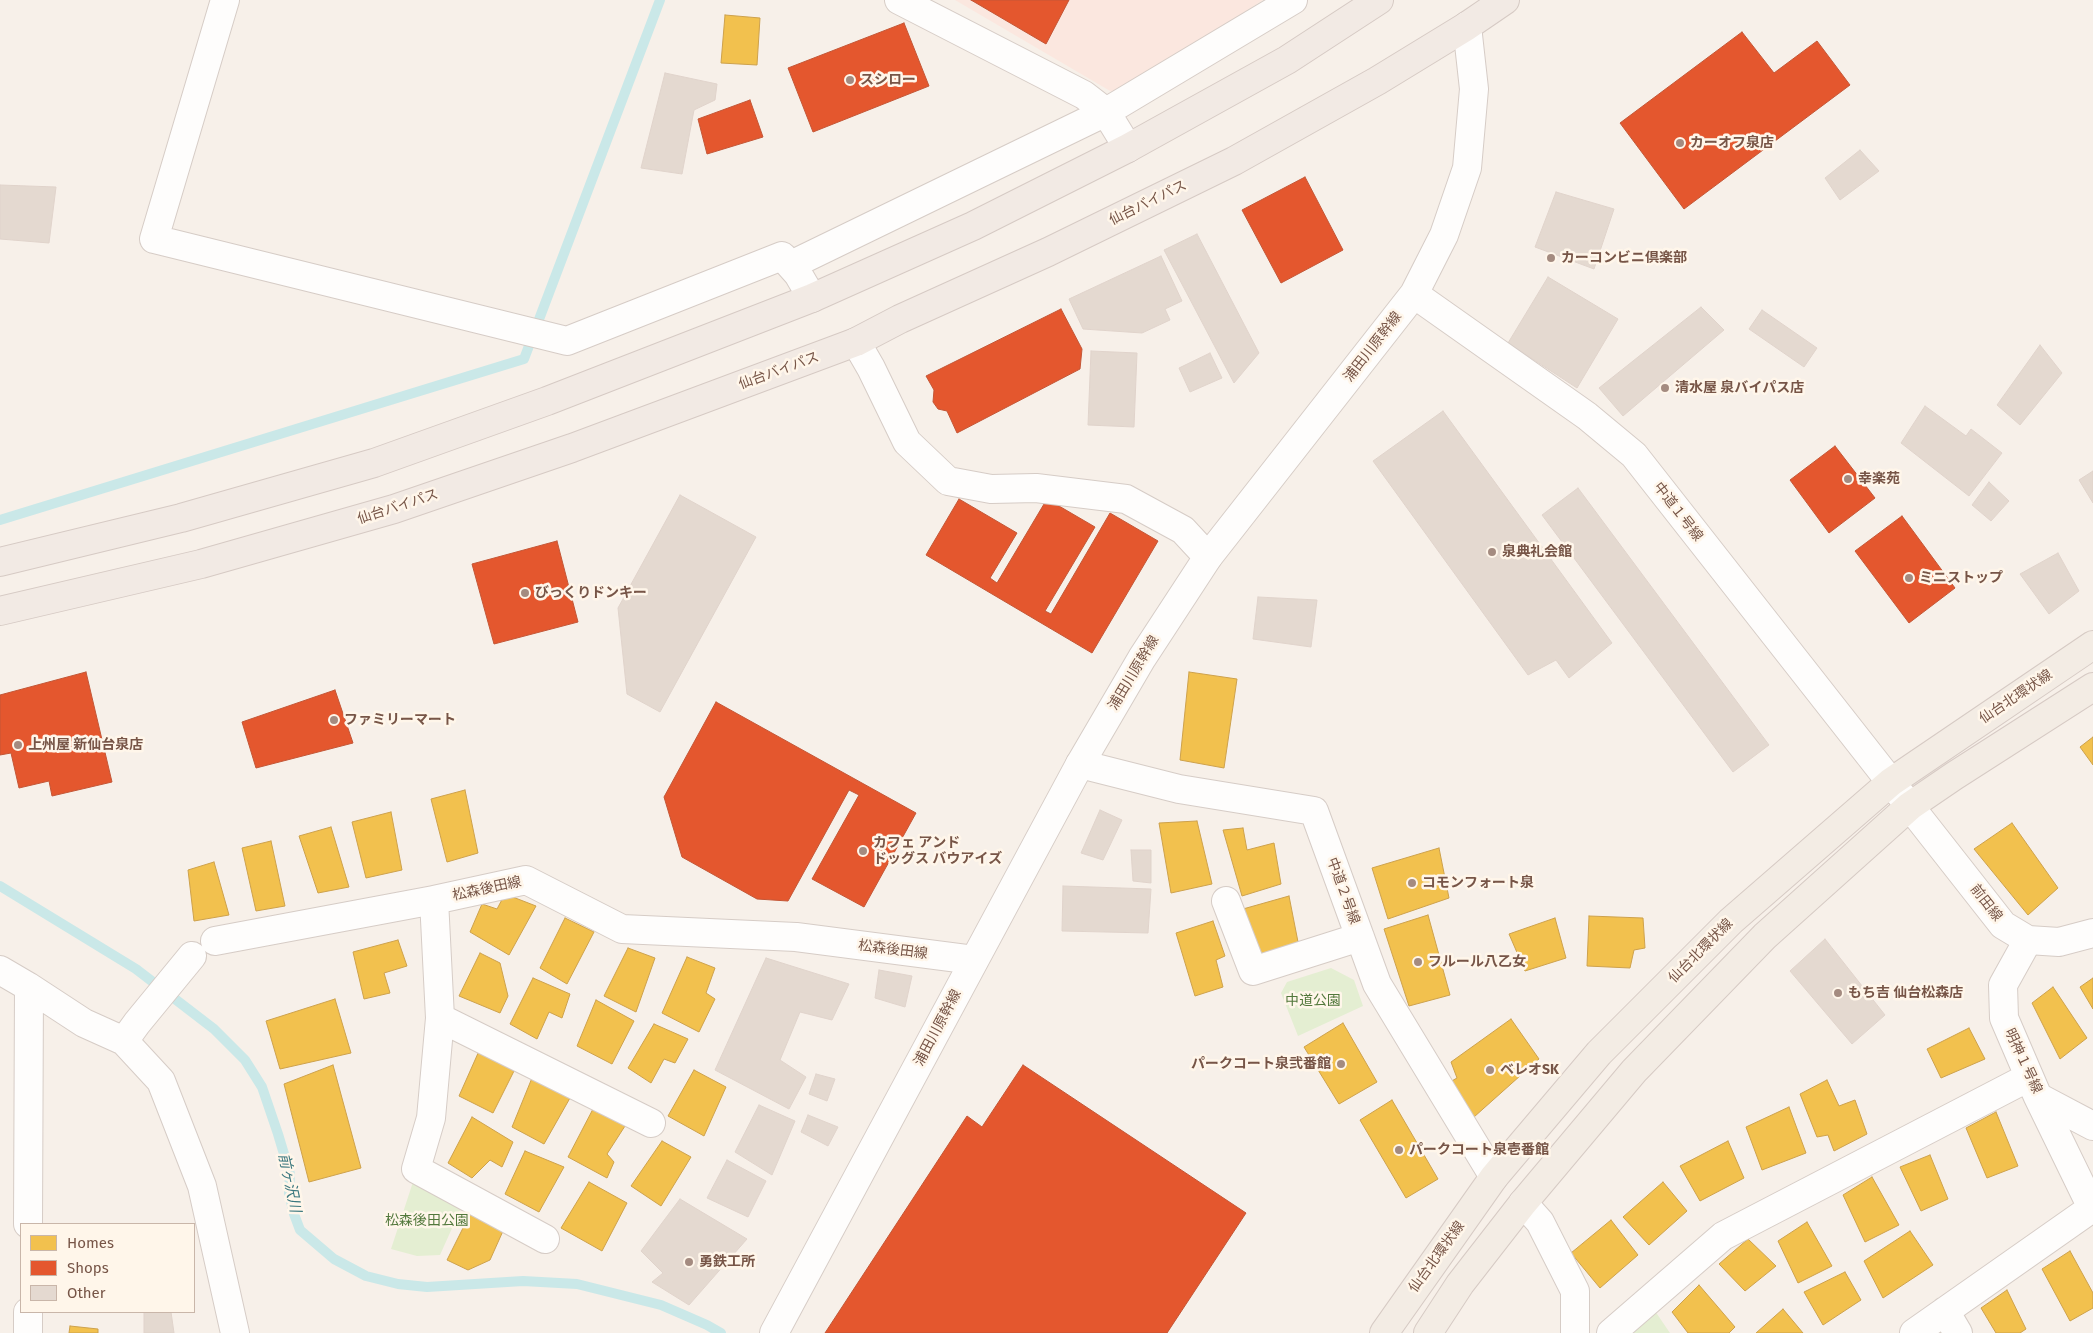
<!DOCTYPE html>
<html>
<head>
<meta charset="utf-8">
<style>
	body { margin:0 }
	#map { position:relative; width:2093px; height:1333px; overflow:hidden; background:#f7f0e9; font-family:"Fira Sans",sans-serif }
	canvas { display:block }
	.legend { position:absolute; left:20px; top:1223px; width:175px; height:90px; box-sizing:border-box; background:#fff6ea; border:1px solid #c9b6a9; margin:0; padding:6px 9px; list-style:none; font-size:15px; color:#775547 }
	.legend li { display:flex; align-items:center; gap:10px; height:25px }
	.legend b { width:25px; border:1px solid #c9b6a9 }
</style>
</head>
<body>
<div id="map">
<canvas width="2093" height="1333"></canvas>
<ul class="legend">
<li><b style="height:14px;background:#f2c14e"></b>Homes</li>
<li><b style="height:14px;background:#e4572e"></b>Shops</li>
<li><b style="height:14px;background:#e4d9d0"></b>Other</li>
</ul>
</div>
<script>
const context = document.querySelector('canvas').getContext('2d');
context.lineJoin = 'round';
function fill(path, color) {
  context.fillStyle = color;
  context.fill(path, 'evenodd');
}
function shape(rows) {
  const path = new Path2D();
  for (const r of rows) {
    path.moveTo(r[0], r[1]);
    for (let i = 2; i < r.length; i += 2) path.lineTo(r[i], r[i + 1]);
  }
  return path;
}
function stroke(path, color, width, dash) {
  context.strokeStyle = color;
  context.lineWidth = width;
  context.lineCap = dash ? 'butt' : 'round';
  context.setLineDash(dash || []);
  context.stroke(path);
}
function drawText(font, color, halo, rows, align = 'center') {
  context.font = font + ' "Fira Sans","Noto Sans JP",sans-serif';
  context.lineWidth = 5;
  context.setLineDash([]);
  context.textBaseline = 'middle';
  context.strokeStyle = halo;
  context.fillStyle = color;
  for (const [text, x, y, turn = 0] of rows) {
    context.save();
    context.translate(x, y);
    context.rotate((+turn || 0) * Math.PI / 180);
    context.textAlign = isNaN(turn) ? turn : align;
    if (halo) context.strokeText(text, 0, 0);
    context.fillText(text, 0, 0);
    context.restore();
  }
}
const commercial = shape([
	[955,0,1263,0,1117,95]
]);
const green = shape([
	[1331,968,1354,980,1363,1006,1298,1036,1281,993,1287,982],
	[413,1182,462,1206,440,1255,417,1256,391,1249],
	[1655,1311,1670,1333,1632,1333]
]);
const homes = shape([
	[725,15,760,18,757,65,721,63,725,15],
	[1189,672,1237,679,1224,768,1180,760,1189,672],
	[2093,737,2093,765,2080,747,2093,737],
	[465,790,478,853,447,862,431,799,465,790],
	[391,812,402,870,366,878,352,822,391,812],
	[1197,821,1212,884,1171,893,1159,823,1197,821],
	[2012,823,2058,888,2028,915,1974,849,2012,823],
	[331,827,349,887,318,893,299,836,331,827],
	[1243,828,1247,850,1274,843,1281,884,1242,896,1223,830,1243,828],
	[271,841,285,906,256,911,242,848,271,841],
	[1439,848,1449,898,1388,919,1372,868,1439,848],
	[214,862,229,915,194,921,188,870,214,862],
	[505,894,536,906,509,955,470,932,482,904,497,909,505,894],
	[1289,896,1299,947,1259,956,1243,909,1289,896],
	[1428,915,1450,995,1409,1006,1384,929,1428,915],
	[1589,916,1643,918,1645,948,1634,950,1630,968,1587,966,1589,916],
	[565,918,594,932,567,984,540,968,565,918],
	[1555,918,1566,958,1525,971,1509,934,1555,918],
	[1213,921,1225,956,1216,960,1223,987,1195,996,1176,933,1213,921],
	[398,940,407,966,384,973,390,993,364,999,353,952,398,940],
	[628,948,655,958,636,1012,604,996,628,948],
	[480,953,500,963,508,996,500,1013,459,996,480,953],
	[687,957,715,968,706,993,715,999,699,1032,662,1013,687,957],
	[533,978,570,994,562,1018,549,1012,537,1039,510,1024,533,978],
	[2093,978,2093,1009,2080,987,2093,978],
	[2053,987,2087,1038,2060,1059,2032,1003,2053,987],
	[335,999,351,1053,280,1069,266,1021,335,999],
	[596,1000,634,1021,612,1064,577,1046,596,1000],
	[1511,1019,1539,1059,1474,1117,1450,1082,1457,1078,1451,1062,1511,1019],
	[1343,1023,1377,1082,1339,1104,1304,1047,1343,1023],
	[654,1024,688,1039,675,1063,664,1059,651,1083,628,1068,654,1024],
	[1969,1028,1985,1059,1941,1078,1927,1049,1969,1028],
	[479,1051,514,1071,493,1113,459,1096,479,1051],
	[333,1065,361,1168,309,1182,284,1084,333,1065],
	[694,1070,726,1087,704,1136,668,1116,694,1070],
	[532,1078,570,1098,544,1144,512,1127,532,1078],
	[1827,1080,1839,1106,1855,1100,1867,1134,1834,1151,1828,1135,1817,1137,1800,1094,1827,1080],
	[1392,1100,1438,1179,1406,1198,1360,1120,1392,1100],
	[1789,1107,1806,1153,1762,1170,1746,1127,1789,1107],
	[593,1109,625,1126,607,1154,614,1162,607,1178,568,1157,593,1109],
	[1996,1112,2018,1166,1987,1178,1966,1128,1996,1112],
	[472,1117,513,1142,502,1167,490,1160,472,1178,448,1163,472,1117],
	[662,1141,691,1157,661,1206,631,1186,662,1141],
	[1728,1141,1744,1178,1700,1201,1680,1166,1728,1141],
	[525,1151,564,1167,539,1212,505,1194,525,1151],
	[1930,1155,1948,1199,1921,1211,1900,1167,1930,1155],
	[1872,1177,1899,1225,1865,1242,1843,1195,1872,1177],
	[589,1182,627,1203,602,1251,561,1228,589,1182],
	[1663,1182,1687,1211,1649,1245,1623,1217,1663,1182],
	[471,1212,503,1231,490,1260,468,1270,447,1260,471,1212],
	[1611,1220,1638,1255,1600,1288,1571,1253,1611,1220],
	[1807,1222,1832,1266,1798,1283,1778,1241,1807,1222],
	[1910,1231,1933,1265,1883,1298,1864,1261,1910,1231],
	[1748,1239,1776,1266,1745,1291,1719,1264,1748,1239],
	[2070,1251,2093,1293,2093,1308,2070,1321,2042,1269,2070,1251],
	[1845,1272,1861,1300,1823,1325,1804,1292,1845,1272],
	[1699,1285,1735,1327,1729,1333,1688,1333,1672,1312,1699,1285],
	[2007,1290,2026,1329,2020,1333,1996,1333,1981,1308,2007,1290],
	[1783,1309,1803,1333,1756,1333,1783,1309],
	[70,1326,98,1329,98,1333,69,1333,70,1326]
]);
const shops = shape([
	[971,0,1069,0,1046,44,971,0],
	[904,23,929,86,813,132,788,68,904,23],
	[1742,32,1774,73,1817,41,1850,85,1684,209,1620,123,1742,32],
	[750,100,763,137,707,154,698,119,750,100],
	[1305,177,1343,250,1281,283,1242,210,1305,177],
	[1061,309,1082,349,1080,369,957,433,947,411,938,409,933,402,934,390,926,376,1061,309],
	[1835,446,1875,498,1829,533,1790,480,1835,446],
	[959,499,1017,533,990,578,997,583,1047,499,1095,527,1045,611,1051,614,1110,513,1158,541,1092,653,926,555,959,499],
	[1902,516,1955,588,1909,623,1855,551,1902,516],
	[557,541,578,622,494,644,472,564,557,541],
	[86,672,112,782,52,796,49,781,19,788,11,753,0,755,0,695,86,672],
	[335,690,353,743,256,768,242,722,335,690],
	[716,702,916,813,864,907,812,879,859,795,849,790,788,901,757,899,682,857,664,797,716,702],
	[1023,1065,1246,1213,1167,1333,825,1333,967,1116,982,1127,1023,1065]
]);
const stream = shape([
	[0,520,524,359,660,0],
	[0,886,136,969,214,1029,245,1060,262,1087,278,1134,290,1174,289,1193,294,1214,300,1230,334,1259,366,1276,398,1284,427,1287,523,1281,577,1284,661,1305,707,1325,721,1333]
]);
const building = shape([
	[665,73,717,84,715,100,694,110,682,174,641,168,665,73],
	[1860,150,1879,171,1840,200,1825,178,1860,150],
	[0,185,56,187,49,243,0,239,0,185],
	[1556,192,1614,209,1594,269,1535,247,1556,192],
	[1197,234,1259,353,1234,383,1164,250,1197,234],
	[1161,256,1182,301,1165,309,1170,320,1142,333,1083,329,1069,299,1161,256],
	[1548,277,1618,319,1577,388,1508,343,1548,277],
	[1701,307,1724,330,1623,416,1599,388,1701,307],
	[1762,310,1817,348,1804,367,1749,329,1762,310],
	[2040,345,2062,373,2020,425,1997,405,2040,345],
	[1091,351,1137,353,1134,427,1088,425,1091,351],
	[1210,353,1222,378,1190,392,1179,368,1210,353],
	[1925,406,1966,436,1971,429,2002,453,1969,496,1901,443,1925,406],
	[1443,411,1612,643,1569,678,1556,660,1528,675,1373,461,1443,411],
	[2093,471,2093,503,2079,480,2093,471],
	[1989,482,2009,501,1991,521,1972,505,1989,482],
	[1578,488,1769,745,1733,772,1542,515,1578,488],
	[680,495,756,537,660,712,627,694,618,608,680,495],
	[2058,553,2079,591,2049,614,2020,574,2058,553],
	[1258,597,1317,600,1311,647,1253,639,1258,597],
	[1100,810,1122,820,1103,860,1081,853,1100,810],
	[1131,850,1151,850,1151,883,1133,881,1131,850],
	[1063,886,1151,889,1148,933,1062,931,1063,886],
	[1825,939,1885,1015,1852,1044,1790,971,1825,939],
	[766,958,849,984,832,1020,800,1012,780,1060,806,1077,789,1109,715,1070,766,958],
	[879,970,912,976,905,1007,875,998,879,970],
	[816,1074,835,1079,827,1101,809,1094,816,1074],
	[759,1105,795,1121,772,1175,735,1152,759,1105],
	[808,1115,838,1127,828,1146,801,1132,808,1115],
	[727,1160,766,1181,748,1217,707,1198,727,1160],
	[680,1199,747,1239,689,1305,652,1282,663,1273,641,1251,680,1199],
	[144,1312,171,1312,174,1333,144,1333,144,1312]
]);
const minor = shape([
	[225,0,154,239,567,341,782,256,798,274,812,298],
	[899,0,1084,95,1106,112,1128,148],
	[791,265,1106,112,1293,0],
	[856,342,871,368,907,442,948,481,991,489,1036,488,1126,499,1183,530,1208,557],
	[1080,764,1179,789,1314,811,1377,984,1494,1177],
	[1226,901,1253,971,1360,937],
	[2028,940,2003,985,2004,1018,2038,1097,2093,1126],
	[215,941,434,900],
	[0,970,29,987,84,1023,124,1041,161,1081,202,1186,235,1333],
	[440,1018,651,1123],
	[124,1041,137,1023,192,956],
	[1523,1203,1540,1222,1575,1291,1575,1333],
	[28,1224,29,987],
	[545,1239,416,1169,431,1118,440,1018,434,900,526,880,622,929,796,937,974,960],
	[1945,1311,1958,1333],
	[28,1333,28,1312],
	[1611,1333,1723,1236,2029,1077],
	[1914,1333,2092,1208,2038,1097]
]);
const tertiary = shape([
	[1414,294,1587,416,1634,455,2003,925,2028,940,2059,942,2093,933],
	[774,1333,1080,764,1142,658,1208,557,1414,294,1444,235,1467,168,1474,89,1467,26]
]);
const primary = shape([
	[1384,1333,1494,1177,1599,1053,1731,921,1891,782,2093,645],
	[1428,1333,1460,1284,1523,1203,1634,1071,1765,936,1910,806,1954,776,2093,687]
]);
const trunk = shape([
	[0,562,181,518,374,463,547,401,812,298,973,226,1128,148,1287,60,1379,0],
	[0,611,201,564,394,509,572,448,856,342,900,319,1048,252,1234,161,1377,81,1467,26,1505,0]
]);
const markers = [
	[850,80,5,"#a48b80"],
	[1680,143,5,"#a48b80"],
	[1551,258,5,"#a48b80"],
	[1665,388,5,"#a48b80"],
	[1848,479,5,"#a48b80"],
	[1492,552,5,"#a48b80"],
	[1909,578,5,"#a48b80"],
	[525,593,5,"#a48b80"],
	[334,720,5,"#a48b80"],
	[18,745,5,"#a48b80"],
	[863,851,5,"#a48b80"],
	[1412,883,5,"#a48b80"],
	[1418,962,5,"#a48b80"],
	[1838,993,5,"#a48b80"],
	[1341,1064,5,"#a48b80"],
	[1490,1070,5,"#a48b80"],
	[1399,1150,5,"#a48b80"],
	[689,1262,5,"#a48b80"]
];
const poiNames = [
	["スシロー",860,80],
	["カーオフ泉店",1690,143],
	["カーコンビニ倶楽部",1561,258],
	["清水屋 泉バイパス店",1675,388],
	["幸楽苑",1858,479],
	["泉典礼会館",1502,552],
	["ミニストップ",1919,578],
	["びっくりドンキー",535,593],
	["ファミリーマート",344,720],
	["上州屋 新仙台泉店",28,745],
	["カフェ アンド",873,843],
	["ドッグス バウアイズ",873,859],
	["コモンフォート泉",1422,883],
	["フルール八乙女",1428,962],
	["もち吉 仙台松森店",1848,993],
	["パークコート泉弐番館",1331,1064,"right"],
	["ベレオSK",1500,1070],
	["パークコート泉壱番館",1409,1150],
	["勇鉄工所",699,1262]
];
const streetNames = [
	["仙台バイパス",1148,203,-26],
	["浦田川原幹線",1373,347,-52],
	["仙台バイパス",779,371,-20],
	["仙台バイパス",398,507,-18],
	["中道１号線",1678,512,52],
	["浦田川原幹線",1134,673,-59],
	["仙台北環状線",2016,697,-34],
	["松森後田線",487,889,-12],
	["中道２号線",1343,891,70],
	["前田線",1986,903,52],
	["松森後田線",893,950,7],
	["仙台北環状線",1701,951,-45],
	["浦田川原幹線",938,1028,-62],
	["明神１号線",2023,1061,65],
	["仙台北環状線",1437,1257,-54]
];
const parkNames = [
	["中道公園",1313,1001],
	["松森後田公園",427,1221]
];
const waterNames = [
	["前ヶ沢川",289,1183,78]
];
fill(commercial, '#fbe7df');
fill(green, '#e4eed2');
fill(homes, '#f2c14e');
stroke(homes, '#cda14c', 1);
fill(shops, '#e4572e');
stroke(shops, '#c35636', 1);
stroke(stream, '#cae8e8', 10);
fill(building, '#e4d9d0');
stroke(building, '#e0d3cb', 1);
stroke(minor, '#d6ccc6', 30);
stroke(tertiary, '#d6ccc6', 30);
stroke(primary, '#d6cac4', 30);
stroke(trunk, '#d6cac4', 30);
stroke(minor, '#fefdfc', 28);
stroke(tertiary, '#fefdfc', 28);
stroke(primary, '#f3ece4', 28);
stroke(trunk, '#f2eae4', 28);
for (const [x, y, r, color] of markers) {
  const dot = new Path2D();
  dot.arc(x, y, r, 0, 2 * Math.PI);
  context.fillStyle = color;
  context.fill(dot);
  stroke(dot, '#fff6ea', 2);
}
drawText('bold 14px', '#775547', '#fff6ea', poiNames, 'left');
drawText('14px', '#775547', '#fff6ea', streetNames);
drawText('14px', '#52783c', '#fff6ea', parkNames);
drawText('italic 15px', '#3a777e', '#fff6ea', waterNames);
</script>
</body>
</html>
